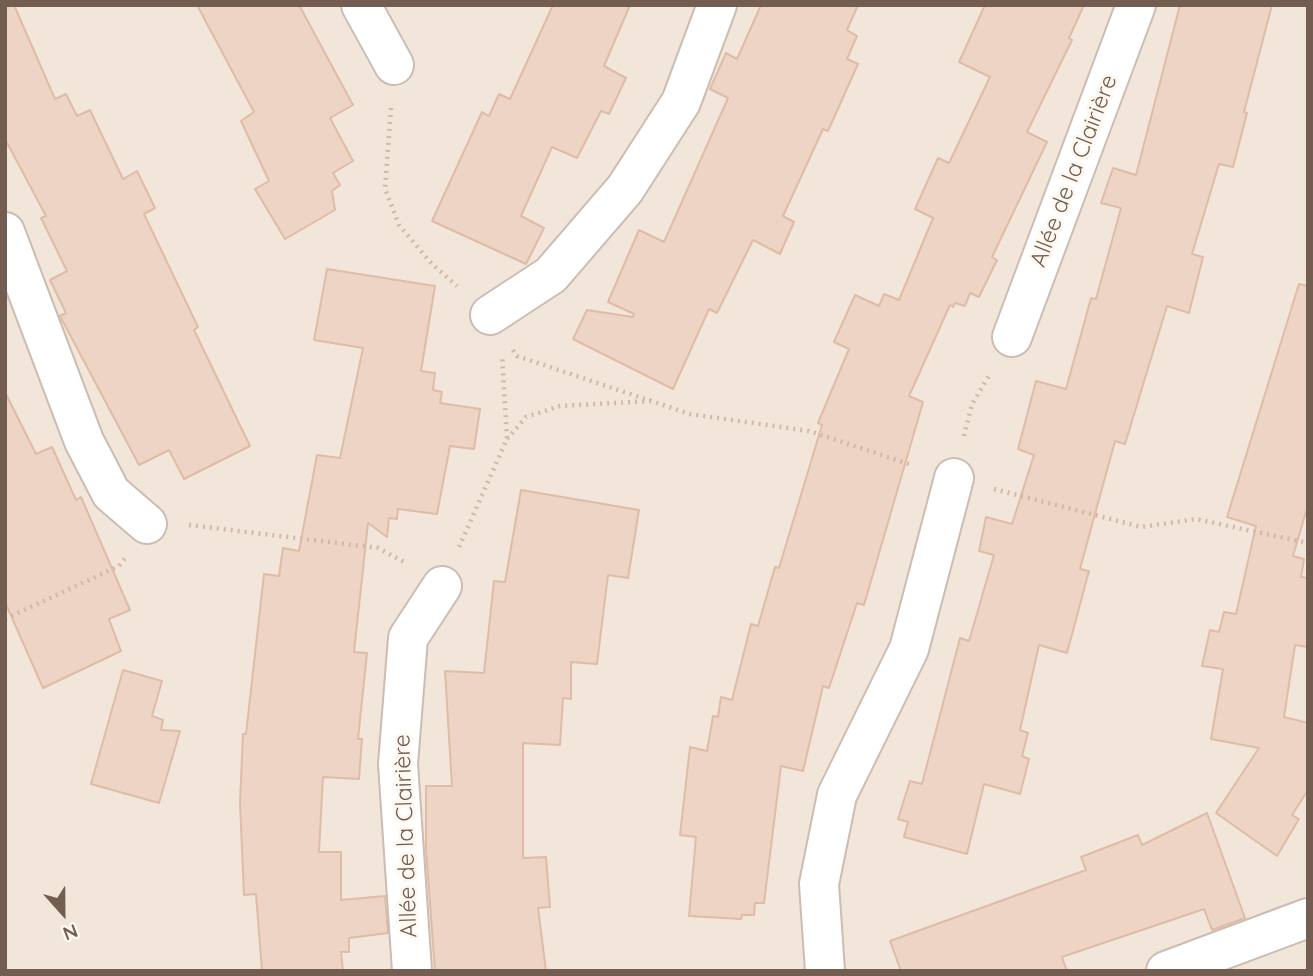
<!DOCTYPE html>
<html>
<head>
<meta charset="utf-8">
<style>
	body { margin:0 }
	#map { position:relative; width:1313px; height:976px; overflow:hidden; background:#faf4ea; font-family:Quicksand,sans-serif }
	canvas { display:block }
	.frame { position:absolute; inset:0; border:7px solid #735c50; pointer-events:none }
	.north { position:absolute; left:28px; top:878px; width:70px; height:70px; -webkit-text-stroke:5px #fdf8f0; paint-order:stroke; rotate:159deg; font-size:19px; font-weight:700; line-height:28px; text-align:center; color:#735c50 }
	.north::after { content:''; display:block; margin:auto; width:24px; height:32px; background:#735c50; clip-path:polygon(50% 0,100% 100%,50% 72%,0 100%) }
</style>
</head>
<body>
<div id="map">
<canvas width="1313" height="976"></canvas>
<div class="frame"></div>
<div class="north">N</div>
</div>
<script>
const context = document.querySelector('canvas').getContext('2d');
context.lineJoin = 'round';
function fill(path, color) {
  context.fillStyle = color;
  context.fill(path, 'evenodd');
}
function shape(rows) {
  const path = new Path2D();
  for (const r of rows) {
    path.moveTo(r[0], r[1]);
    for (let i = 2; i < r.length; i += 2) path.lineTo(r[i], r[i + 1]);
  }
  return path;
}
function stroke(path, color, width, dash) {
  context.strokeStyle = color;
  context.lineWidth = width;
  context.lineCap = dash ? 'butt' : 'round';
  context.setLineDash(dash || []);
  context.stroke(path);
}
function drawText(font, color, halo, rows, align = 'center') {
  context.font = font + ' Quicksand,sans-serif';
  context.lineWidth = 6;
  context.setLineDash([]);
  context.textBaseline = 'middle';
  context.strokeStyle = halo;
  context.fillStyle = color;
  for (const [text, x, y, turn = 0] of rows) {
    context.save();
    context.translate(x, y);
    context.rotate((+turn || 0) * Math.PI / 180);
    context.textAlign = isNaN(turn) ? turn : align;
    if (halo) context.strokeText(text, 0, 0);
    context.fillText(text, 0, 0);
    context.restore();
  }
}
const residential = shape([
	[5,5,1308,5,1308,971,5,971]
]);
const building = shape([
	[5,5,14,5,55,99,66,94,77,116,90,110,123,179,137,171,155,208,144,214,198,327,194,330,250,446,184,479,169,450,139,465,60,316,66,313,50,280,67,271,41,218,46,216,5,139,5,5],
	[197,5,299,5,353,105,330,118,353,161,333,173,340,185,332,191,335,210,285,239,255,189,269,181,241,121,254,112,197,5],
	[553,5,630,5,604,66,626,78,609,114,601,111,577,158,552,147,521,216,544,228,526,264,432,221,482,112,489,116,499,94,510,99,553,5],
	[761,5,858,5,847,30,857,36,847,59,858,64,828,131,823,129,783,216,794,222,780,254,753,240,717,313,709,309,673,389,573,339,587,310,633,317,634,314,608,302,639,230,664,242,728,98,710,89,726,53,737,59,761,5],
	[985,5,1084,5,1069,38,1072,40,1027,132,1047,142,992,257,997,260,979,297,970,293,965,306,955,303,953,307,950,305,909,396,923,402,864,605,857,603,829,688,823,686,803,771,781,766,764,903,755,903,754,915,742,915,741,919,689,916,696,837,680,835,690,747,707,751,713,716,718,717,721,697,732,700,751,624,758,626,775,567,779,568,822,425,818,423,849,349,834,342,855,295,879,306,884,294,899,300,933,218,915,209,938,158,949,163,990,77,959,62,985,5],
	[1180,5,1272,5,1244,112,1247,113,1233,167,1219,164,1192,254,1203,257,1189,313,1167,306,1125,444,1115,441,1080,569,1089,571,1067,653,1039,645,1020,730,1028,733,1022,756,1029,759,1020,794,984,784,967,854,904,837,908,822,898,819,910,781,922,784,960,638,969,641,994,555,979,551,986,517,1012,524,1034,455,1018,449,1036,381,1066,389,1091,298,1096,299,1121,208,1101,203,1113,168,1136,175,1180,5],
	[327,269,435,286,421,371,435,373,433,390,442,392,440,403,480,409,474,449,450,446,437,514,398,509,397,519,389,518,387,537,368,523,354,652,367,653,358,739,362,739,359,779,323,777,319,852,341,852,341,900,385,896,388,933,349,938,349,952,341,952,343,971,262,971,256,894,244,895,240,803,243,734,246,734,264,574,279,576,283,548,299,551,317,455,340,458,363,348,314,340,327,269],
	[1299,284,1308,286,1308,505,1293,556,1304,559,1301,577,1308,578,1308,647,1295,645,1284,717,1308,723,1308,790,1292,815,1299,819,1277,856,1216,813,1259,748,1211,739,1223,669,1202,666,1210,630,1219,632,1224,612,1236,614,1256,526,1227,517,1299,284],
	[5,392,36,454,52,447,76,500,81,497,130,610,109,619,121,651,43,688,5,602,5,392],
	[521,490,639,510,628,578,608,575,597,664,571,662,571,699,563,698,560,745,523,743,523,858,546,857,550,907,538,908,546,971,435,971,426,849,426,786,452,786,445,671,484,673,494,581,505,582,521,490],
	[123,670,162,681,152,716,163,720,161,730,180,731,159,803,91,784,123,670],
	[1207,813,1245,918,1212,930,1204,909,1062,957,1067,971,901,971,890,941,1086,870,1081,857,1138,835,1142,845,1207,813]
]);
const path = shape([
	[391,108,385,189,399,225,432,264,457,286],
	[513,350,517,356,690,414,809,431,912,465],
	[964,436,972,404,990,374],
	[507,439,526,417,560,406,651,401],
	[994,489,1141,527,1196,519,1308,543],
	[189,525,378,548,406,563],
	[459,547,507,439,502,356],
	[5,619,119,566,125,558]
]);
const street = shape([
	[361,5,394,65],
	[5,232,84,441,111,493,147,524],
	[490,315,551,275,625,189,681,102,717,5],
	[1012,337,1136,5],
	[412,971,398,764,408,638,442,586],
	[825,971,819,884,837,795,909,649,954,478],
	[1166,971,1308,918]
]);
const streetNames = [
	["Allée de la Clairière",1074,171,-69],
	["Allée de la Clairière",406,836,-92]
];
fill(residential, '#f1e6d9');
fill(building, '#edd4c4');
stroke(building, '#debca6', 2);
stroke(street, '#ccbcb1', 42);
stroke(path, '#d2b8a7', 4.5, [2, 5]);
stroke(street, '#fff', 38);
drawText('23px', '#735c50', '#fdf8f0', streetNames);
</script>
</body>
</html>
